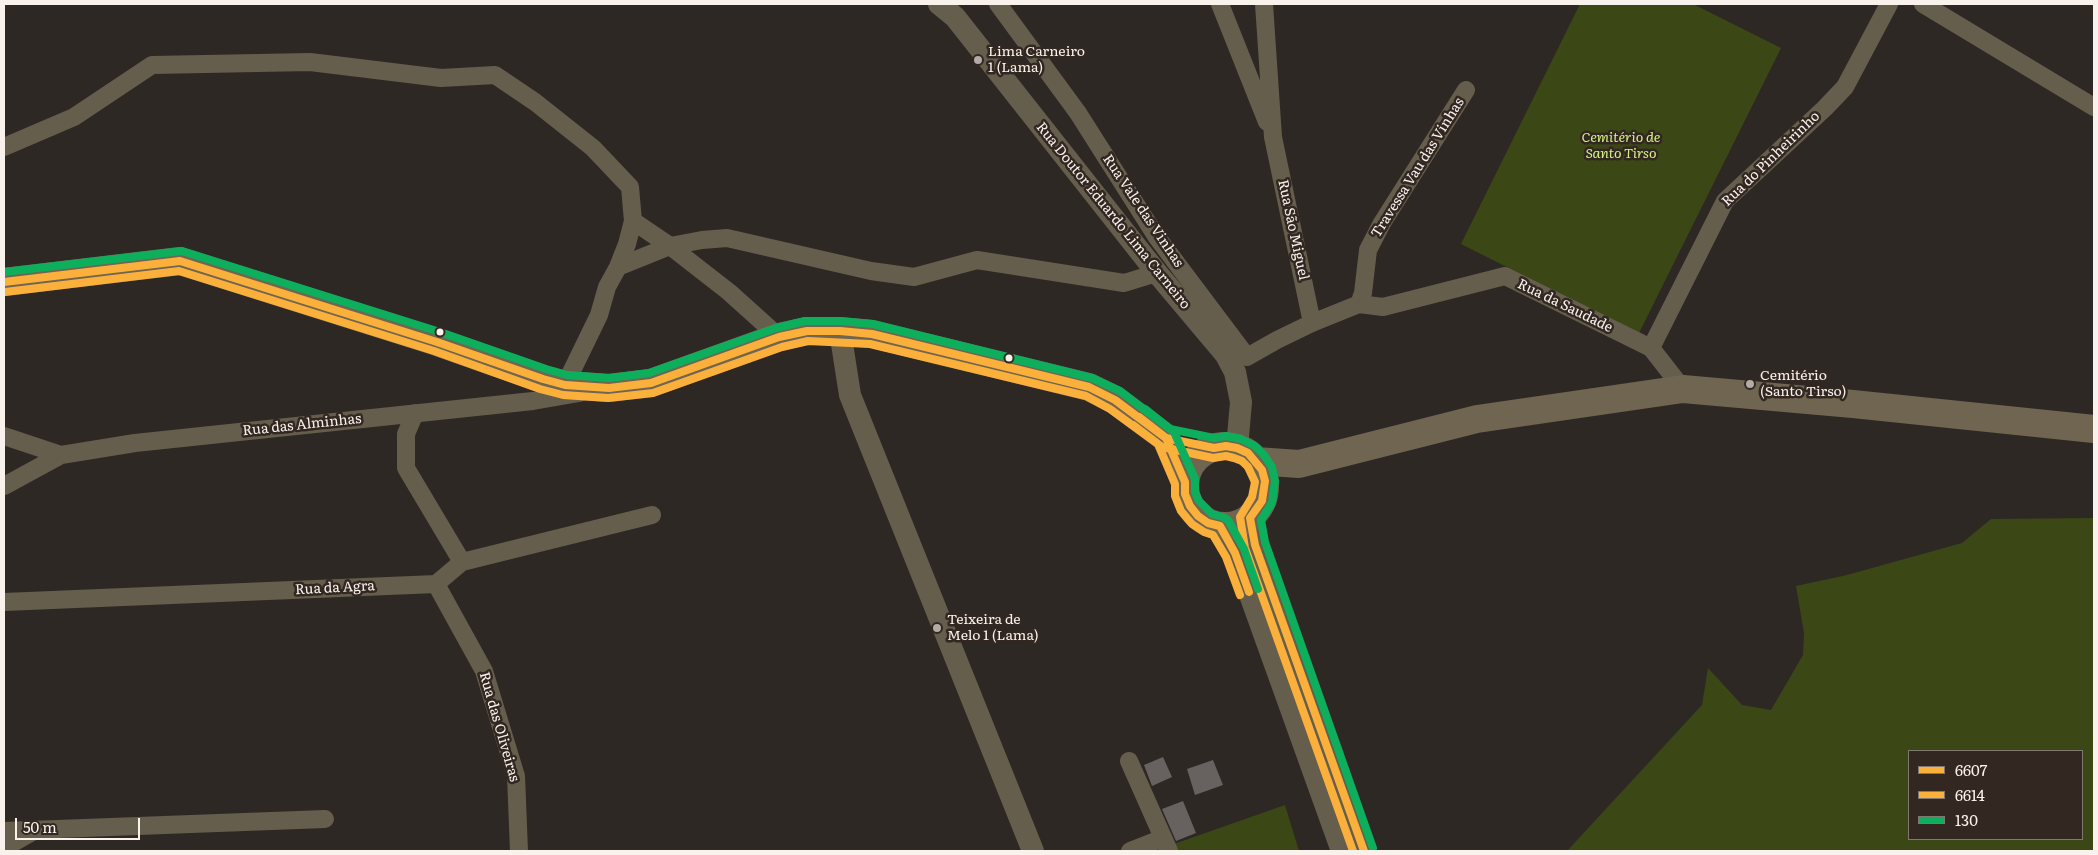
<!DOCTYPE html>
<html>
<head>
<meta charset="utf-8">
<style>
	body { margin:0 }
	#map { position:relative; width:2098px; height:855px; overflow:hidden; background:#2e2825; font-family:Literata,serif }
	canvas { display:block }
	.frame { position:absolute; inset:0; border:5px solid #f9f1ec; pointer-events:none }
	.legend { position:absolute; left:1908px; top:750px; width:175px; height:90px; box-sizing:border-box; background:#322721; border:1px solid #827872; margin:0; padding:6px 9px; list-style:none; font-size:15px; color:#f9f1ec }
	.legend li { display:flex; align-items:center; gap:10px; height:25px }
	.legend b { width:25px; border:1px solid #827872 }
	.scale { position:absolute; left:15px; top:818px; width:125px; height:22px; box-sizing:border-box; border:2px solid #f9f1ec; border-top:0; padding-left:6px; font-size:15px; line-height:18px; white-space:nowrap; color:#f9f1ec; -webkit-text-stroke:4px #322721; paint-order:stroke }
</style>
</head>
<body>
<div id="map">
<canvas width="2098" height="855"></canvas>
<div class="frame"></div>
<ul class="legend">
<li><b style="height:6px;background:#fbb03b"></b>6607</li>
<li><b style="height:6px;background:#fbb03b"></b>6614</li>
<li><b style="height:6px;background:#0daf5c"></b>130</li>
</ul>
<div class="scale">50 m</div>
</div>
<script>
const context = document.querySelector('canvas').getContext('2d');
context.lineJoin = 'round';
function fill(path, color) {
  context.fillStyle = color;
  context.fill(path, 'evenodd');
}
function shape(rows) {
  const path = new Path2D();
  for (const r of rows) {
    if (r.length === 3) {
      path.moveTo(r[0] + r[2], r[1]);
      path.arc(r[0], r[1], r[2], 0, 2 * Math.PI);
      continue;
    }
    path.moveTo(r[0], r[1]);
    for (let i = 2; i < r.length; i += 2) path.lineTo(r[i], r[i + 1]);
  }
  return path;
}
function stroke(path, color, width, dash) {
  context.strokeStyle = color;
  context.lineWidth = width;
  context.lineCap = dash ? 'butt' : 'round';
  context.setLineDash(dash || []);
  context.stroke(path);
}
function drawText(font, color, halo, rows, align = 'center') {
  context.font = font + ' Literata,serif';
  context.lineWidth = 5;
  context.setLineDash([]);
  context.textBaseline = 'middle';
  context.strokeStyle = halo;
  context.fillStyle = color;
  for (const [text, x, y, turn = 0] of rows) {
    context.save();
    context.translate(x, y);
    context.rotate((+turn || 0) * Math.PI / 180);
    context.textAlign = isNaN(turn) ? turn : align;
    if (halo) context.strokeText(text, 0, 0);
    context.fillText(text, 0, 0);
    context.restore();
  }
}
const green = shape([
	[1580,4,1693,4,1781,48,1639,333,1461,244],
	[2094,518,2094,851,1567,851,1702,705,1708,668,1742,705,1771,710,1803,655,1804,633,1796,586,1847,575,1962,543,1991,519],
	[1909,751,2082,751,2082,839,1909,839],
	[1285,805,1299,851,1177,851,1174,844]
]);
const building = shape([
	[1163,757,1172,777,1152,786,1144,765],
	[1213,760,1223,785,1195,795,1187,769],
	[1183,801,1196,833,1176,841,1162,809]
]);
const minor = shape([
	[998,4,1078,113,1156,236,1247,357,1277,340,1312,323,1359,304,1383,307,1505,276,1651,348,1683,389],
	[1220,4,1267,122],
	[1264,4,1273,137,1312,323],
	[1923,4,2094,107],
	[4,147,74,117,152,65,310,62,441,78,495,75,535,102,593,148,630,187,633,221,670,246,729,292,779,337],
	[618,267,670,246,702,240,727,238,871,271,914,277,977,260,1124,283,1157,273],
	[1359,304,1363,293,1368,250,1382,223,1466,90],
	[1651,348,1725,201,1825,108,1845,87,1889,4],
	[565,385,599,315,607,287,618,267,627,244,633,221],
	[415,413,406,434,406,468,462,562],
	[4,436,61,455],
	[4,486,61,455,135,443,533,401,579,393],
	[436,584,484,671,516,776,519,851],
	[4,602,436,584,462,562,652,515],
	[1129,761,1169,851],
	[4,831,325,819],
	[4,848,34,831],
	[1130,851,1163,838]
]);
const tertiary = shape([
	[939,4,955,17,1157,273,1226,355,1235,372,1241,402,1237,448],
	[840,331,850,395,1033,851],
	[1250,518,1255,545,1364,851],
	[1220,526,1235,553,1342,851]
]);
const primary = shape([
	[4,282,180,261,437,342,543,379,565,385,609,388,651,383,779,337,807,331,840,331,872,334,1089,387,1115,400,1166,438,1185,482],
	[1225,486,40],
	[1256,461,1299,464,1477,419,1683,389,1853,404,2094,429]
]);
const bus1 = shape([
	[4,282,180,261,437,342,543,379,565,385,609,388,651,383,779,337,807,331,840,331,872,334,1089,387,1115,400,1166,438,1214,448,1226,446,1237,448,1248,453,1262,470,1265,481,1262,501,1250,518,1255,545,1364,851],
	[1139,417,1166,438,1185,482,1185,494,1190,506,1198,516,1208,523,1220,526,1235,553,1249,592]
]);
const bus2 = shape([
	[5,292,179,271,434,351,540,389,563,395,608,398,653,393,782,347,808,341,870,344,1086,396,1110,409,1162,447,1213,458,1226,456,1234,458,1242,461,1248,467,1255,482,1252,497,1240,517,1245,548,1353,851],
	[1133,425,1158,444,1175,484,1175,496,1181,511,1192,524,1204,532,1213,535,1226,557,1240,595]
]);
const bus3 = shape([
	[4,272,182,251,440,332,546,369,567,375,609,378,649,373,776,328,805,321,840,321,873,324,1092,378,1120,391,1170,429,1214,438,1226,436,1241,439,1255,446,1264,455,1272,467,1275,481,1272,503,1261,520,1265,542,1373,848],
	[1145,409,1174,432,1195,479,1195,492,1199,501,1212,514,1223,517,1228,520,1244,549,1258,589]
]);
const markers = [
	[978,60,5,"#b2aba6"],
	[440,332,4.5,"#f9f1ec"],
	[1009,358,4.5,"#f9f1ec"],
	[1750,384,5,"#b2aba6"],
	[937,628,5,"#b2aba6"]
];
const poiNames = [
	["Lima Carneiro",988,52],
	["1 (Lama)",988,68],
	["Cemitério",1760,376],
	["(Santo Tirso)",1760,392],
	["Teixeira de",947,620],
	["Melo 1 (Lama)",947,636]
];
const parkNames = [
	["Cemitério de",1621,138],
	["Santo Tirso",1621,154]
];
const streetNames = [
	["Rua do Pinheirinho",1771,159,-44],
	["Travessa Vau das Vinhas",1418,168,-58],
	["Rua Vale das Vinhas",1143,211,56],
	["Rua Doutor Eduardo Lima Carneiro",1113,216,51],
	["Rua São Miguel",1293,230,78],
	["Rua da Saudade",1565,306,26],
	["Rua das Alminhas",302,425,-6],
	["Rua da Agra",335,588,-3],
	["Rua das Oliveiras",499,727,74]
];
fill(green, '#3c4716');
fill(building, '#676160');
stroke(minor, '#655e4d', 18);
stroke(tertiary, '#655e4d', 22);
stroke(primary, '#6f6550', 28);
stroke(bus1, '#fbb03b', 8);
stroke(bus2, '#fbb03b', 8);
stroke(bus3, '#0daf5c', 8);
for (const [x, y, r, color] of markers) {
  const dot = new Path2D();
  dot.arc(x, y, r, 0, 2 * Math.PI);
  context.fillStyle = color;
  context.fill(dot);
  stroke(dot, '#322721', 2);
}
drawText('14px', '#f9f1ec', '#322721', poiNames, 'left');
drawText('italic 14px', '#d3f184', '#322721', parkNames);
drawText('14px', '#f9f1ec', '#322721', streetNames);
</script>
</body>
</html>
